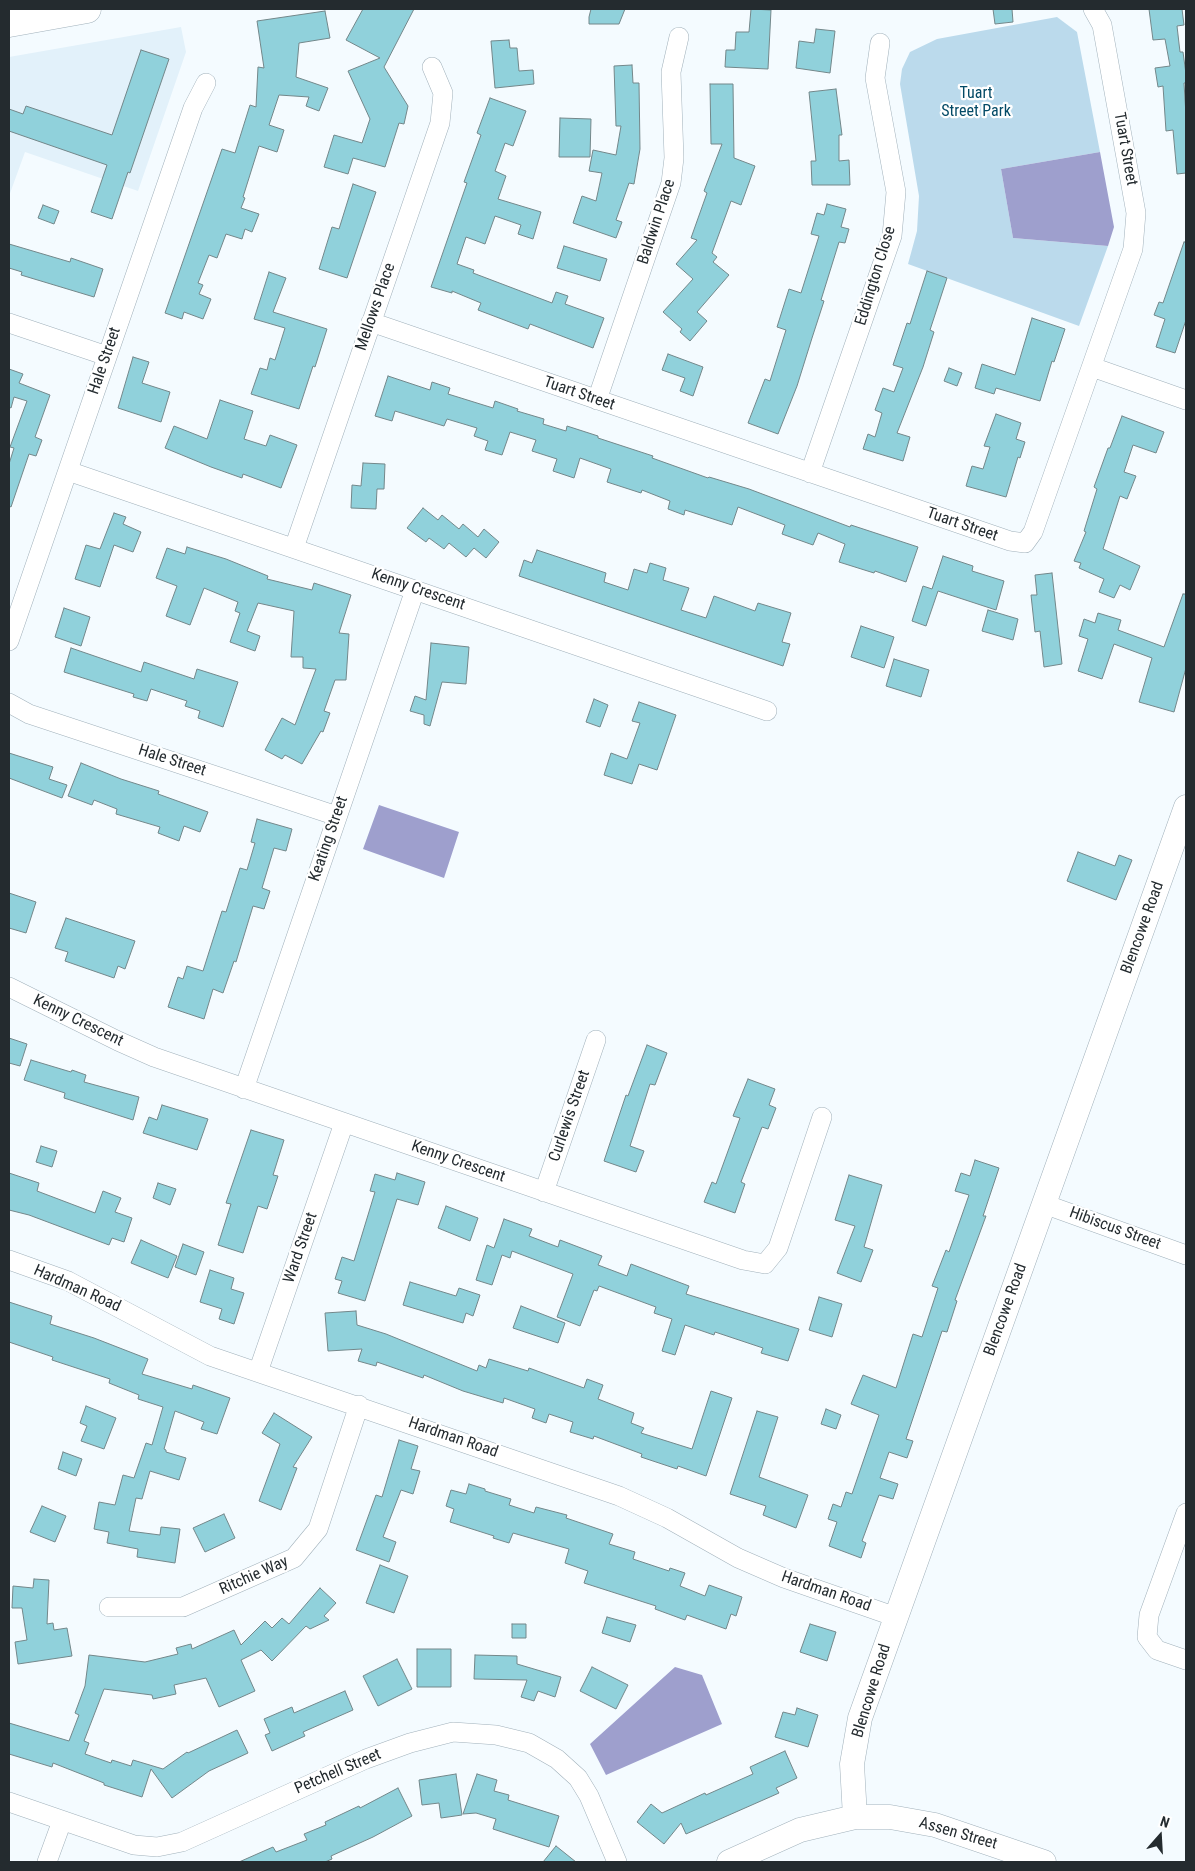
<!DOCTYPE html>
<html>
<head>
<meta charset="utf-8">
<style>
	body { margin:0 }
	#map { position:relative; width:1195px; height:1871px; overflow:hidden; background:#f4fbff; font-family:"Roboto Condensed",sans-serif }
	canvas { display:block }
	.frame { position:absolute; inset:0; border:10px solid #242b2f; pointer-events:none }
	.north { position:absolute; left:1135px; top:1811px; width:50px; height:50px; -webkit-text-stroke:4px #fff; paint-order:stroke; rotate:19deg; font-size:14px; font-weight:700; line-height:20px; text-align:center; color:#242b2f }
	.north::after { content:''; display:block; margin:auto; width:18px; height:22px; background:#242b2f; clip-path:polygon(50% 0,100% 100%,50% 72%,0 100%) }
</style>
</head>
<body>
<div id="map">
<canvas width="1195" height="1871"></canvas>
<div class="frame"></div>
<div class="north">N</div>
</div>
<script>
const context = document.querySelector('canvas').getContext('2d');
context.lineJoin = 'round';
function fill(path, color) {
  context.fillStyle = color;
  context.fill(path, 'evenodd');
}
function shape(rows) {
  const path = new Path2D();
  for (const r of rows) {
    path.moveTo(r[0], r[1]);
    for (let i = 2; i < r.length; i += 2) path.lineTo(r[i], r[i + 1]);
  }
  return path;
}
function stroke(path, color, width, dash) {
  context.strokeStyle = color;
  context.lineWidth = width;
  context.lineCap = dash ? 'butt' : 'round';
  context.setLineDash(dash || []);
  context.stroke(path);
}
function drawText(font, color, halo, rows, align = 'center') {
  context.font = font + ' "Roboto Condensed",sans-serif';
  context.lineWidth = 4.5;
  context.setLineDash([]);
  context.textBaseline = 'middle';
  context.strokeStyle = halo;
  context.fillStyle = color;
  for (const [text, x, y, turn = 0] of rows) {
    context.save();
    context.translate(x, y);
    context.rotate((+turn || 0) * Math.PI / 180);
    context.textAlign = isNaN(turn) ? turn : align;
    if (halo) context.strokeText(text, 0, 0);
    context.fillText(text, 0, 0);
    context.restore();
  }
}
const built = shape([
	[181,27,186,52,138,191,25,152,9,196,9,57]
]);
const green = shape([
	[1057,17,1077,32,1100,152,1001,169,1013,238,1108,246,1079,326,908,264,917,231,919,196,900,84,902,69,910,52,937,39]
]);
const water = shape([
	[1100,152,1114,227,1108,246,1013,238,1001,169],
	[379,805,459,832,444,878,363,849],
	[675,1667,702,1675,722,1724,606,1775,590,1744]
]);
const building = shape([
	[363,9,414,9,384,67,408,106,404,124,399,123,385,167,353,158,348,174,324,167,334,135,362,143,370,119,348,71,380,58,346,40,363,9],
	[591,9,625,9,619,24,589,24,589,17,591,9],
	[751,9,771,10,768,69,725,67,726,50,735,50,736,32,749,32,751,9],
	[993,9,1012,9,1013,22,995,24,993,9],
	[1149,9,1182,9,1184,25,1177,26,1180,52,1183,52,1186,74,1186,83,1184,83,1186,115,1186,173,1177,174,1173,130,1166,131,1163,86,1158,87,1155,68,1170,66,1165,39,1153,40,1149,9],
	[325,11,330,38,299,43,296,77,328,88,319,111,306,106,309,97,279,95,269,125,284,130,277,152,259,146,243,197,245,198,241,208,259,214,252,232,245,229,242,239,226,234,217,258,209,255,198,283,203,285,199,294,211,299,203,319,184,312,182,319,165,313,222,149,235,153,250,105,256,107,258,67,264,68,257,21,325,11],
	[816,29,835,31,830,73,796,68,799,41,814,43,816,29],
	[509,40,510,48,517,48,519,71,533,70,534,84,495,88,491,41,509,40],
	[141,50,169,59,130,173,128,172,112,219,91,212,107,165,9,131,9,109,23,114,26,106,112,135,141,50],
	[632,65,633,83,639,83,640,149,634,184,629,183,616,220,622,222,616,238,573,223,582,196,596,201,602,173,589,171,593,150,616,155,621,126,616,126,614,66,632,65],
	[710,84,733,84,734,158,755,166,741,205,731,201,712,253,717,257,713,262,729,275,697,312,707,321,690,341,680,332,682,329,663,312,693,279,676,264,697,240,691,238,707,193,704,191,722,144,711,144,710,84],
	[836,89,842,135,839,135,839,161,849,160,850,185,812,185,811,161,816,161,809,92,836,89],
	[490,98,526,111,513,146,505,143,495,171,506,176,498,199,541,212,533,239,518,234,521,225,495,216,485,244,466,237,457,264,474,270,473,273,552,303,556,292,568,296,565,304,604,318,593,348,530,324,528,329,478,310,481,303,452,291,452,293,431,287,467,183,464,182,481,135,477,133,490,98],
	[560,118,591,119,590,157,559,157,560,118],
	[353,184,376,192,347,278,319,269,332,227,339,229,353,184],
	[827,204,846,209,841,227,849,229,845,243,839,242,821,300,824,301,812,338,797,386,778,434,748,423,765,379,770,381,786,330,777,327,789,289,801,293,819,236,811,234,817,213,824,215,827,204],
	[43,205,59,211,54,224,38,218,43,205],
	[1184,242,1186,242,1186,320,1175,353,1156,347,1165,319,1154,315,1159,302,1163,303,1184,242],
	[9,244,70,262,71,258,103,269,94,297,21,275,22,272,9,268,9,244],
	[564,246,607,259,600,281,557,268,564,246],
	[927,271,947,278,930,330,934,332,923,367,897,433,910,437,903,461,863,449,868,434,875,437,882,413,875,410,883,388,894,392,903,368,893,365,907,323,910,324,927,271],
	[269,272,286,278,273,312,327,329,315,367,313,366,299,409,251,394,260,368,267,370,270,358,275,360,285,328,254,319,269,272],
	[1032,318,1065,329,1054,362,1052,361,1040,401,996,388,994,394,975,388,982,364,1015,375,1032,318],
	[668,354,703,367,693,396,680,391,685,378,662,370,668,354],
	[133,357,149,362,142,383,170,392,161,422,118,408,133,357],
	[949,368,962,373,957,386,944,381,949,368],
	[9,369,23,374,19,383,50,395,35,437,42,440,36,456,29,454,11,507,9,506,9,464,14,448,10,447,27,401,14,397,11,408,9,407,9,369],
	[388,376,430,390,432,382,450,388,448,394,493,408,495,401,518,409,517,411,544,419,543,424,566,431,567,426,598,436,598,438,653,456,652,458,708,478,709,477,749,489,850,527,851,525,918,547,906,582,875,571,874,573,839,562,845,544,818,533,813,545,782,534,785,525,738,507,732,525,685,510,684,515,668,509,670,501,642,490,641,493,607,482,611,469,580,458,574,478,553,471,557,459,532,451,536,440,510,432,502,455,485,450,488,441,474,436,477,428,447,419,444,426,395,411,392,421,375,416,388,376],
	[220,400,253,411,244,439,266,446,270,435,297,445,281,488,243,474,242,478,211,467,165,448,174,426,207,439,220,400],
	[996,414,1021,423,1016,439,1025,442,1020,458,1018,457,1006,497,966,486,972,466,983,469,990,447,984,446,996,414],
	[1122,416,1164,432,1156,453,1133,445,1124,472,1136,476,1127,499,1120,496,1103,549,1140,566,1130,590,1120,585,1114,598,1099,592,1104,579,1079,568,1081,563,1074,561,1086,532,1084,531,1097,489,1094,487,1108,448,1110,448,1122,416],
	[363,463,385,464,384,489,377,489,376,509,351,508,352,485,361,486,363,463],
	[423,508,438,520,442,515,459,529,463,524,478,537,484,529,499,542,486,558,474,548,466,557,449,543,444,549,429,538,426,542,407,528,423,508],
	[114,513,126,517,123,524,141,532,133,552,114,545,100,587,75,579,86,545,100,549,114,513],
	[187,547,226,559,268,576,267,579,312,590,314,583,351,595,339,633,349,634,346,680,335,680,324,711,330,713,323,732,321,731,302,764,285,755,282,759,265,750,282,718,295,725,316,669,303,668,303,657,291,657,294,611,258,603,247,631,260,636,255,651,230,642,240,613,235,611,238,602,204,588,190,625,166,616,177,586,156,578,167,548,185,554,187,547],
	[537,550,606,573,604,582,628,590,634,569,647,573,650,563,666,568,663,580,689,588,681,610,706,618,714,596,755,611,758,603,791,613,782,642,790,644,783,666,519,576,524,560,532,563,537,550],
	[943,556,973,566,972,571,1004,581,996,610,938,591,926,626,912,621,923,586,932,589,943,556],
	[1052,573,1062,664,1044,667,1040,631,1035,632,1031,595,1037,595,1035,575,1052,573],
	[1183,594,1186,594,1186,668,1174,712,1139,702,1152,658,1114,644,1102,679,1078,671,1088,639,1079,636,1084,619,1095,623,1098,613,1121,620,1118,630,1164,647,1183,594],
	[64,608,90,617,81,646,55,637,64,608],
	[988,610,1018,619,1013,640,982,631,988,610],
	[861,626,894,637,884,668,851,657,861,626],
	[431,643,469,647,466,684,442,682,430,726,424,724,424,715,410,711,415,696,426,700,431,643],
	[71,648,141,672,144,662,194,679,197,669,238,682,223,727,198,718,200,711,185,706,187,701,151,689,147,701,133,697,134,694,64,672,71,648],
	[894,659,929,670,921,697,886,686,894,659],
	[594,699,608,705,600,727,586,722,594,699],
	[639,702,676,715,657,770,639,764,632,784,604,775,611,753,627,759,640,723,632,721,639,702],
	[9,753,53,767,49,779,67,785,62,798,9,778,9,753],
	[81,763,121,779,159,791,158,794,208,812,200,832,184,826,179,841,158,833,160,827,116,814,117,809,94,800,92,805,68,796,81,763],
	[257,819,292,829,286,851,274,848,262,888,270,891,264,909,253,906,236,962,234,961,223,993,213,989,204,1019,168,1007,178,977,183,979,187,966,203,971,222,911,226,912,240,868,247,870,255,843,251,842,257,819],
	[1078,852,1115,866,1119,855,1132,860,1116,900,1067,881,1078,852],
	[9,893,36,902,26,933,9,928,9,893],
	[66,918,135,941,125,969,118,966,114,978,65,961,68,952,55,948,66,918],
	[9,1038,27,1044,20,1066,9,1063,9,1038],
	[647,1045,667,1053,655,1085,650,1084,630,1146,644,1151,636,1172,604,1161,626,1095,628,1096,647,1045],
	[31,1060,71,1072,72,1070,86,1075,84,1082,139,1097,133,1120,64,1098,65,1093,24,1080,31,1060],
	[748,1079,775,1089,769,1105,776,1108,768,1129,762,1127,741,1182,745,1184,735,1213,704,1202,712,1182,716,1184,740,1118,733,1116,748,1079],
	[162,1105,208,1119,197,1150,143,1133,149,1117,157,1120,162,1105],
	[251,1130,284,1140,273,1175,278,1176,267,1209,258,1206,243,1253,218,1245,231,1204,226,1203,251,1130],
	[41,1146,57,1151,52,1167,36,1162,41,1146],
	[975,1160,999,1168,983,1216,986,1216,955,1300,957,1301,947,1332,942,1331,906,1439,913,1441,907,1458,889,1452,880,1478,898,1484,893,1499,879,1495,862,1541,866,1543,861,1558,829,1546,837,1522,828,1519,833,1504,841,1507,846,1492,852,1494,879,1415,851,1404,863,1375,896,1388,913,1334,922,1337,938,1288,932,1286,946,1250,949,1252,969,1195,955,1191,961,1173,970,1176,975,1160],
	[9,1173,39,1183,37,1191,95,1213,103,1191,121,1198,115,1212,132,1218,124,1242,112,1238,109,1245,29,1215,9,1210,9,1173],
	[397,1173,425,1182,418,1205,397,1199,365,1301,338,1293,342,1281,335,1279,342,1257,354,1261,375,1192,370,1191,375,1174,395,1180,397,1173],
	[849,1175,882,1185,864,1247,873,1250,861,1282,837,1273,855,1226,835,1220,849,1175],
	[158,1183,176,1189,170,1205,153,1198,158,1183],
	[446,1206,478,1218,470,1241,438,1228,446,1206],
	[504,1219,532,1229,529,1236,558,1247,560,1240,602,1256,598,1265,627,1276,631,1264,689,1286,686,1294,799,1329,788,1361,761,1353,763,1348,715,1332,714,1335,685,1325,675,1355,662,1351,672,1319,654,1313,656,1307,599,1286,597,1291,594,1290,580,1326,557,1317,573,1274,512,1251,510,1258,502,1255,492,1285,476,1280,487,1245,494,1248,504,1219],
	[141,1240,177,1256,168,1278,131,1263,141,1240],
	[183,1244,204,1252,196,1275,175,1267,183,1244],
	[210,1270,234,1278,231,1289,244,1293,234,1324,219,1319,222,1309,200,1302,210,1270],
	[410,1282,456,1296,459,1288,480,1295,473,1316,466,1313,463,1323,403,1305,410,1282],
	[819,1297,842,1304,832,1337,809,1330,819,1297],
	[9,1302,52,1316,50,1324,94,1338,148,1359,142,1374,192,1389,193,1385,230,1398,217,1434,201,1429,204,1422,175,1411,164,1449,166,1450,166,1452,186,1458,179,1480,150,1471,142,1499,136,1498,129,1531,160,1535,161,1527,180,1529,175,1563,137,1557,138,1549,107,1543,109,1532,94,1529,99,1502,115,1505,123,1475,134,1478,146,1443,152,1445,163,1407,138,1399,139,1395,109,1383,110,1379,52,1360,53,1357,9,1342,9,1302],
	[521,1306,565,1323,558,1343,513,1328,521,1306],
	[356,1311,357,1325,386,1334,477,1371,479,1365,486,1368,489,1359,528,1371,529,1368,584,1388,587,1379,603,1385,598,1399,634,1413,631,1423,644,1428,641,1433,692,1449,711,1391,732,1398,706,1476,678,1466,677,1469,641,1457,642,1454,594,1436,593,1439,570,1432,573,1422,549,1414,546,1423,532,1418,535,1409,504,1398,503,1403,463,1391,424,1375,423,1378,377,1362,376,1366,358,1361,362,1349,328,1351,325,1313,356,1311],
	[86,1406,116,1418,104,1449,81,1441,87,1426,80,1423,86,1406],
	[826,1409,841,1415,836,1429,821,1424,826,1409],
	[757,1411,778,1417,759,1477,808,1495,796,1528,763,1515,766,1506,730,1494,757,1411],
	[274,1413,312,1437,293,1467,297,1468,281,1510,259,1501,280,1444,262,1433,274,1413],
	[399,1440,418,1446,411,1469,420,1471,413,1494,401,1490,383,1537,396,1542,389,1562,356,1550,376,1495,382,1497,399,1440],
	[63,1452,82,1459,76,1476,58,1469,63,1452],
	[469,1484,485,1489,485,1491,511,1499,509,1505,534,1513,536,1507,567,1515,566,1518,613,1534,609,1544,635,1552,633,1559,669,1571,670,1568,685,1573,680,1586,705,1596,709,1585,742,1597,736,1616,731,1614,726,1629,687,1615,685,1620,655,1609,656,1606,584,1583,588,1571,565,1563,569,1549,513,1533,509,1543,493,1538,494,1536,450,1522,454,1509,446,1506,451,1490,466,1494,469,1484],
	[42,1506,66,1516,55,1542,30,1532,42,1506],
	[224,1514,235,1538,205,1552,193,1528,224,1514],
	[380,1565,408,1576,394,1613,366,1603,380,1565],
	[34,1579,49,1580,47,1624,53,1623,54,1630,67,1628,72,1656,18,1664,15,1642,27,1640,22,1608,12,1608,13,1586,33,1588,34,1579],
	[320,1588,336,1603,324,1616,329,1620,310,1629,306,1626,272,1661,261,1650,241,1660,255,1691,219,1707,206,1678,174,1685,176,1694,153,1699,152,1695,104,1689,84,1741,89,1743,85,1754,111,1763,112,1760,131,1766,133,1760,163,1769,187,1752,188,1753,237,1730,248,1753,209,1771,172,1798,151,1769,142,1797,104,1785,104,1783,53,1763,52,1767,9,1754,9,1723,69,1741,79,1715,75,1713,85,1686,89,1655,145,1662,178,1654,176,1648,191,1644,192,1649,234,1630,241,1645,265,1621,272,1628,282,1618,289,1624,320,1588],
	[607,1617,636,1625,630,1642,602,1633,607,1617],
	[512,1624,526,1624,526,1638,512,1638,512,1624],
	[810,1624,836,1632,827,1661,800,1652,810,1624],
	[417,1649,451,1649,451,1687,417,1687,417,1649],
	[475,1655,517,1656,517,1664,561,1677,555,1697,538,1691,534,1701,521,1697,527,1680,474,1679,475,1655],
	[397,1659,412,1689,378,1706,363,1676,397,1659],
	[592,1667,628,1685,616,1709,580,1691,592,1667],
	[345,1691,353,1710,303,1732,305,1736,272,1751,265,1735,270,1733,264,1719,292,1707,294,1713,345,1691],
	[797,1708,818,1715,808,1747,775,1737,783,1712,795,1715,797,1708],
	[785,1751,797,1778,776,1788,779,1793,686,1834,681,1823,664,1844,637,1822,651,1804,662,1813,705,1793,706,1795,753,1774,750,1767,785,1751],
	[456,1774,462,1815,441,1818,439,1803,422,1805,419,1780,456,1774],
	[477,1774,497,1780,494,1791,509,1795,508,1800,559,1816,549,1847,493,1829,496,1819,476,1813,463,1814,477,1774],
	[398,1788,412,1816,373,1837,331,1856,332,1859,325,1862,239,1862,273,1847,276,1852,307,1840,304,1834,326,1825,325,1822,359,1806,360,1808,398,1788],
	[556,1846,576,1862,543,1862,556,1846]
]);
const minor = shape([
	[371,322,1010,541,1025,543,1033,532,1133,249,1136,213,1102,25,1093,9],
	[9,323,107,356],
	[1092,367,1186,400],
	[597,400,671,183,674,158,671,72,679,37],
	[68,471,767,711],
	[810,473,892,236,896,192,875,78,880,43],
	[294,548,440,123,443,93,432,67],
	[9,641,193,108,206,83],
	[9,703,29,714,337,816],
	[9,987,118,1041,154,1057,743,1260,765,1264,778,1248,822,1117],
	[244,1089,415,590],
	[544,1192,596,1040],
	[1044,1204,1186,1255],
	[9,1260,68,1281,210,1356,619,1496,667,1518,738,1558,784,1578,896,1617],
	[258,1372,344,1123],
	[1186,1513,1149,1615,1147,1637,1157,1650,1186,1660],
	[109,1607,183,1607,294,1558,318,1529,359,1405],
	[9,1802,134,1845,157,1847,182,1842,366,1759,410,1743,453,1732,496,1735,529,1743,557,1759,578,1778,589,1796,617,1862],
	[47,1862,62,1821]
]);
const tertiary = shape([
	[855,1817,852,1764,860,1718,1186,807],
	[729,1862,800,1830,855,1817,890,1817,935,1825,1044,1862]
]);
const secondary = shape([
	[9,23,87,9]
]);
const parkNames = [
	["Tuart",976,94],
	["Street Park",976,112]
];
const streetNames = [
	["Tuart Street",1125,149,80],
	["Baldwin Place",657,222,-72],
	["Eddington Close",876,276,-73],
	["Mellows Place",376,307,-71],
	["Hale Street",105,361,-71],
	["Tuart Street",579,394,19],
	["Tuart Street",962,525,19],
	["Kenny Crescent",418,590,19],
	["Hale Street",172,761,18],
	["Keating Street",329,839,-71],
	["Blencowe Road",1143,928,-70],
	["Kenny Crescent",78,1021,26],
	["Curlewis Street",570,1116,-71],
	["Kenny Crescent",458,1162,19],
	["Hibiscus Street",1115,1229,20],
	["Ward Street",301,1248,-71],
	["Hardman Road",77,1289,24],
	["Blencowe Road",1006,1310,-70],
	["Hardman Road",453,1438,19],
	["Ritchie Way",254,1576,-24],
	["Hardman Road",826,1592,19],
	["Blencowe Road",872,1691,-73],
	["Petchell Street",338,1772,-23],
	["Assen Street",958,1834,16]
];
fill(built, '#e2f1fa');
fill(green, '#bbdaec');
fill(water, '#9e9fcd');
fill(building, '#90d1db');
stroke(building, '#73878a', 1);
stroke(minor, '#a1b1bb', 20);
stroke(tertiary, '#a1b1bb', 25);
stroke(secondary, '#a1b1bb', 29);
stroke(minor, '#fff', 19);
stroke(tertiary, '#fff', 24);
stroke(secondary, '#fff', 28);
drawText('16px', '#034a66', '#fff', parkNames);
drawText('16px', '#242b2f', '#fff', streetNames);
</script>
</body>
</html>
